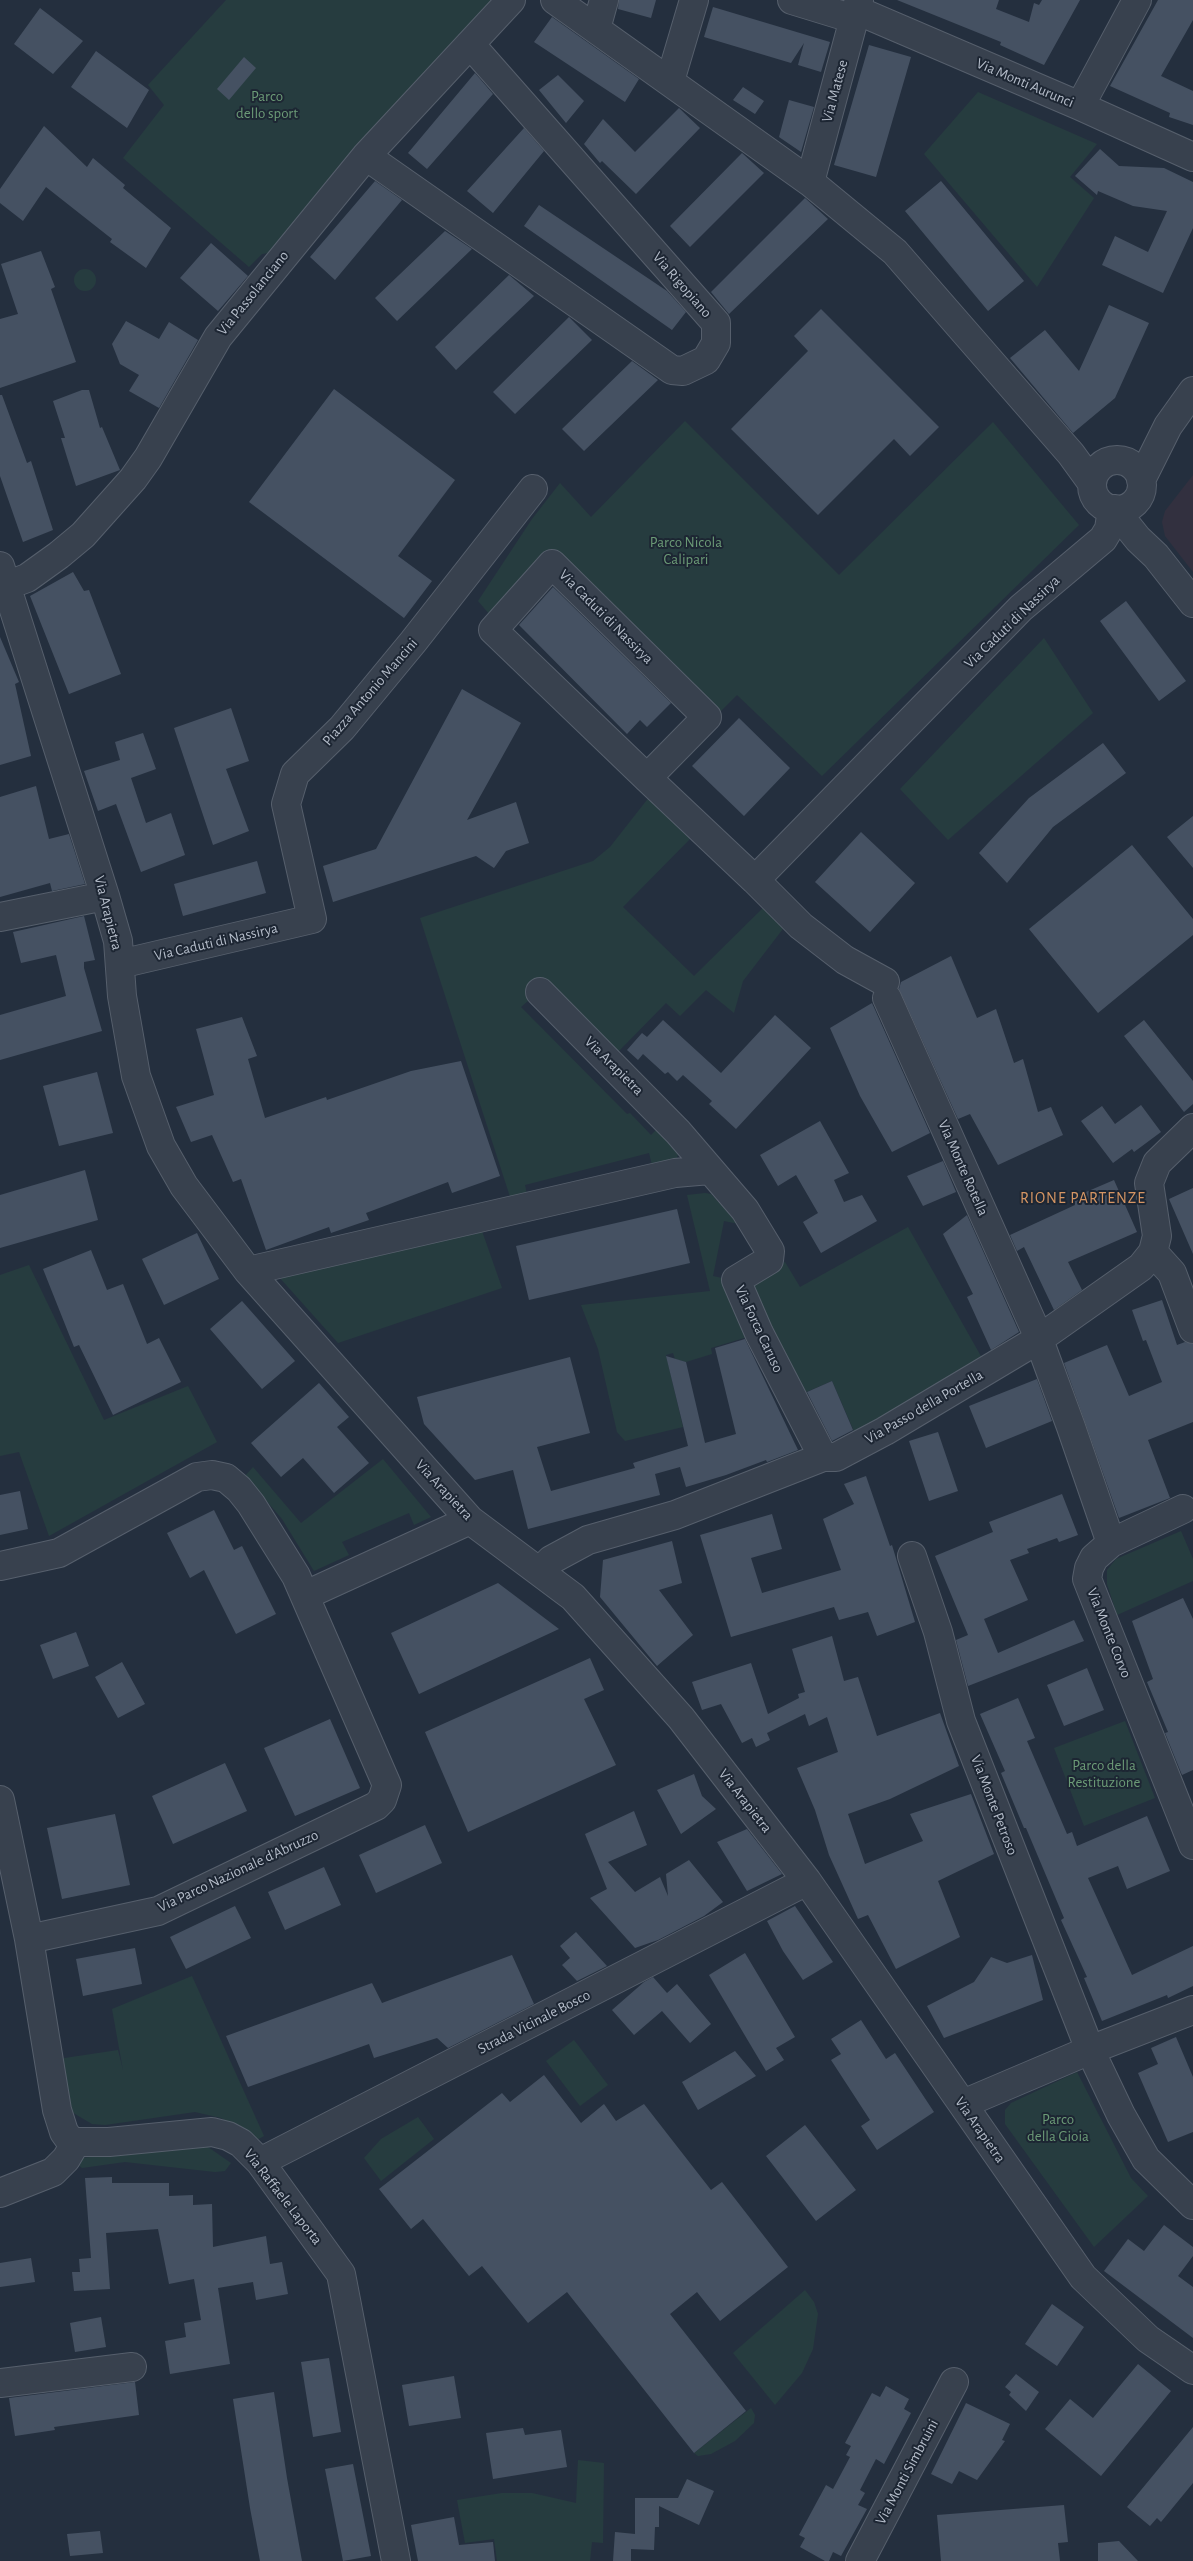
<!DOCTYPE html>
<html>
<head>
<meta charset="utf-8">
<style>
	body { margin:0 }
	canvas { display:block; background:#242f3e }
</style>
</head>
<body>
<canvas width="1193" height="2561"></canvas>
<script>
const context = document.querySelector('canvas').getContext('2d');
context.lineJoin = 'round';
function fill(path, color) {
  context.fillStyle = color;
  context.fill(path, 'evenodd');
}
function shape(rows) {
  const path = new Path2D();
  for (const r of rows) {
    if (r.length === 3) {
      path.moveTo(r[0] + r[2], r[1]);
      path.arc(r[0], r[1], r[2], 0, 2 * Math.PI);
      continue;
    }
    path.moveTo(r[0], r[1]);
    for (let i = 2; i < r.length; i += 2) path.lineTo(r[i], r[i + 1]);
  }
  return path;
}
function stroke(path, color, width, dash) {
  context.strokeStyle = color;
  context.lineWidth = width;
  context.lineCap = dash ? 'butt' : 'round';
  context.setLineDash(dash || []);
  context.stroke(path);
}
function drawText(font, color, halo, rows, align = 'center') {
  context.font = font + ' "Alegreya Sans",sans-serif';
  context.lineWidth = 4;
  context.setLineDash([]);
  context.textBaseline = 'middle';
  context.strokeStyle = halo;
  context.fillStyle = color;
  for (const [text, x, y, turn = 0] of rows) {
    context.save();
    context.translate(x, y);
    context.rotate((+turn || 0) * Math.PI / 180);
    context.textAlign = isNaN(turn) ? turn : align;
    if (halo) context.strokeText(text, 0, 0);
    context.fillText(text, 0, 0);
    context.restore();
  }
}
const medical = shape([
	[1193,475,1193,572,1165,536,1162,522,1165,511]
]);
const green = shape([
	[226,0,494,0,275,252,262,254,249,267,123,158,164,105,148,85],
	[978,92,1097,144,1070,177,1094,198,1037,287,924,154],
	[85,280,11],
	[685,421,839,575,993,422,1079,525,822,776,737,695,721,711,554,551,490,615,478,601,532,519,560,483,591,517],
	[1044,638,1093,713,948,840,900,789],
	[650,796,693,836,623,907,694,976,769,902,789,921,743,981,734,1013,706,990,680,1016,666,1003,618,1052,550,982,521,1007,627,1114,630,1113,651,1135,660,1126,679,1150,676,1162,653,1169,649,1153,525,1185,528,1199,512,1203,420,918,593,861,610,847],
	[705,1193,711,1194,739,1224,724,1221,713,1276,727,1279,754,1335,711,1348,712,1354,686,1362,675,1359,673,1353,666,1355,683,1427,625,1441,617,1432,598,1349,581,1305,710,1291,687,1195],
	[908,1227,982,1358,857,1438,832,1381,797,1396,743,1284,785,1262,800,1287],
	[482,1231,502,1288,338,1343,279,1277],
	[29,1265,104,1420,188,1386,217,1442,49,1536,19,1452,0,1456,0,1275],
	[383,1459,431,1517,414,1525,409,1513,342,1542,349,1555,314,1571,282,1519,245,1476,253,1467,301,1523],
	[1181,1531,1193,1559,1193,1581,1117,1615,1107,1584,1107,1570,1116,1559],
	[1125,1721,1155,1798,1084,1826,1054,1748],
	[192,1976,264,2136,255,2141,221,2118,195,2112,105,2125,92,2124,70,2111,58,2059,118,2050,123,2070,112,2009],
	[574,2040,608,2085,580,2106,546,2061],
	[1077,2072,1131,2178,1148,2196,1094,2247,1005,2124,1005,2110,1011,2103],
	[418,2117,434,2139,381,2181,364,2158,381,2139],
	[195,2146,208,2147,231,2163,225,2171,215,2172,125,2162,82,2168,77,2164,81,2158],
	[805,2290,814,2302,818,2314,813,2349,802,2373,775,2405,733,2353],
	[751,2408,755,2415,754,2423,735,2441,711,2454,698,2456,694,2453],
	[578,2460,604,2463,603,2543,592,2542,590,2561,497,2561,494,2539,465,2543,457,2500,502,2493,532,2493,576,2503]
]);
const building = shape([
	[619,0,656,0,651,18,618,9],
	[897,0,999,0,996,9,1029,22,1034,3,1039,5,1042,0,1080,0,1044,65,1000,45,1001,42],
	[1158,0,1193,0,1193,20,1161,76,1193,91,1193,125,1169,117,1170,113,1110,86],
	[713,7,830,42,821,72,798,65,804,43,791,63,704,37],
	[40,8,83,41,53,74,14,44],
	[552,17,639,79,625,102,534,42],
	[869,45,911,57,876,177,834,165],
	[96,51,149,90,127,128,71,87],
	[244,57,256,68,229,100,217,89],
	[475,73,493,94,427,169,408,153],
	[558,75,584,101,566,123,539,90],
	[743,87,764,101,755,114,733,100],
	[789,100,814,107,801,152,779,137],
	[679,108,700,128,636,194,602,161,600,163,584,144,603,119,635,152],
	[44,126,87,167,93,158,125,185,123,188,171,228,146,268,110,242,112,239,46,187,23,221,0,203,0,189],
	[524,128,544,151,493,213,467,191],
	[1100,149,1119,166,1164,168,1193,182,1193,228,1163,293,1102,265,1115,236,1148,252,1167,211,1133,206,1098,191,1097,195,1075,176],
	[742,153,764,173,690,247,670,226],
	[375,181,402,200,335,280,310,257],
	[941,181,1024,281,988,311,905,211],
	[805,198,828,219,729,314,711,292],
	[539,205,667,291,686,312,672,330,524,226],
	[445,231,472,249,397,321,375,298],
	[211,243,248,276,218,311,180,278],
	[41,251,55,287,51,289,76,362,0,388,0,319,18,314,1,264],
	[509,275,534,296,456,370,435,347],
	[1109,305,1149,323,1115,398,1073,433,1010,358,1045,330,1079,371],
	[821,309,939,427,910,456,894,439,818,515,731,429,808,351,794,336],
	[569,317,592,340,515,414,493,392],
	[126,321,159,339,169,322,198,340,159,408,129,391,139,375,120,364,112,344],
	[632,361,658,380,584,451,562,429],
	[334,389,455,480,398,556,432,581,404,618,249,502],
	[82,390,89,390,100,428,102,427,120,470,76,486,61,438,65,438,53,401],
	[0,395,2,395,27,463,31,461,53,530,23,542,0,476],
	[73,572,84,591,89,590,121,674,69,694,30,596],
	[553,587,671,703,647,727,640,720,627,734,519,625],
	[1126,601,1186,681,1159,701,1100,621],
	[0,637,19,682,15,684,31,756,0,765],
	[462,689,521,723,467,820,516,802,529,843,506,851,494,868,476,856,333,902,323,866,376,849],
	[231,708,249,761,226,769,249,831,213,845,174,728],
	[739,718,790,768,744,816,692,766],
	[143,733,156,769,131,778,146,823,171,813,185,855,141,872,116,804,98,811,84,771,120,760,115,742],
	[1103,743,1126,773,1053,827,1007,883,979,853,1029,798],
	[36,786,49,839,69,834,85,884,52,891,50,883,0,897,0,797],
	[1193,816,1193,868,1167,837],
	[861,832,915,883,870,932,815,882],
	[1132,845,1193,919,1193,935,1098,1013,1029,929],
	[257,861,266,893,183,916,174,884],
	[84,916,95,960,84,962,84,968,102,1031,0,1060,0,1015,66,996,56,955,21,963,13,932],
	[951,956,977,1018,996,1009,1014,1063,1023,1059,1038,1112,1051,1107,1063,1135,998,1165,970,1114,958,1119,899,989,901,982],
	[872,1003,930,1133,892,1152,860,1096,830,1028],
	[775,1015,811,1048,736,1129,709,1104,712,1101,683,1075,677,1081,668,1072,665,1074,643,1054,638,1060,627,1050,642,1033,647,1037,663,1020,721,1073],
	[242,1017,257,1056,248,1059,265,1118,326,1097,327,1100,411,1071,461,1061,500,1176,452,1193,448,1182,366,1213,369,1220,331,1233,329,1227,266,1250,241,1179,233,1182,212,1135,191,1142,176,1107,214,1095,196,1029],
	[1144,1020,1193,1081,1193,1104,1184,1112,1124,1036],
	[97,1072,113,1133,59,1146,43,1086],
	[1141,1105,1161,1132,1134,1152,1132,1149,1113,1163,1081,1121,1102,1106,1115,1124],
	[820,1121,849,1173,834,1180,844,1202,862,1195,877,1221,821,1253,803,1222,818,1213,796,1175,778,1186,760,1155],
	[943,1161,956,1192,923,1206,907,1176],
	[85,1170,98,1220,0,1248,0,1195],
	[1114,1180,1137,1232,1068,1262,1082,1290,1054,1310,1024,1247,1017,1251,1010,1235,1075,1205,1072,1198],
	[1193,1188,1193,1254,1169,1199],
	[677,1209,690,1263,529,1300,516,1246],
	[967,1215,1019,1332,991,1350,967,1297,973,1294,943,1234],
	[197,1233,219,1279,164,1305,142,1259],
	[91,1250,107,1290,123,1284,147,1344,159,1338,181,1382,113,1415,79,1345,74,1347,43,1269],
	[1162,1300,1177,1345,1185,1342,1193,1344,1193,1422,1148,1440,1170,1498,1119,1518,1064,1363,1107,1345,1129,1396,1162,1382,1146,1340,1143,1341,1132,1310],
	[242,1301,295,1361,262,1389,210,1329],
	[745,1339,798,1450,767,1462,766,1460,726,1475,686,1487,680,1467,655,1474,660,1495,528,1529,513,1470,475,1480,424,1424,417,1397,570,1357,590,1433,537,1447,551,1491,635,1468,633,1463,688,1446,666,1356,686,1362,705,1443,736,1434,715,1348],
	[1037,1379,1052,1421,986,1448,969,1406],
	[832,1381,853,1430,832,1441,807,1392],
	[319,1383,349,1417,337,1427,369,1463,334,1493,303,1458,281,1477,251,1443],
	[938,1432,958,1491,929,1501,909,1441],
	[866,1476,890,1546,892,1545,915,1622,877,1636,868,1612,839,1620,834,1607,731,1637,700,1535,772,1514,782,1549,751,1558,762,1593,841,1570,823,1519,854,1504,844,1484],
	[20,1491,28,1529,0,1535,0,1495],
	[1062,1494,1078,1535,1059,1542,1057,1538,1027,1549,1029,1553,1010,1560,1028,1600,984,1619,998,1653,1074,1620,1084,1641,968,1686,956,1640,968,1635,935,1556,993,1532,989,1522],
	[214,1510,234,1550,242,1546,276,1614,236,1634,204,1570,190,1578,167,1533],
	[672,1541,682,1583,659,1590,693,1635,657,1666,600,1597,603,1560],
	[498,1583,559,1629,419,1694,391,1633],
	[1183,1598,1193,1619,1193,1770,1182,1775,1165,1733,1168,1732,1147,1682,1153,1679,1132,1621],
	[76,1632,89,1666,53,1679,40,1645],
	[832,1636,844,1681,858,1677,877,1736,940,1713,959,1766,890,1799,848,1814,865,1864,923,1841,910,1814,971,1794,994,1854,938,1881,960,1937,896,1969,868,1915,858,1919,829,1855,815,1810,797,1768,838,1752,827,1717,809,1726,805,1714,767,1733,770,1740,756,1747,752,1738,742,1743,721,1704,702,1710,692,1682,751,1663,768,1714,799,1698,798,1694,805,1692,792,1649],
	[590,1658,604,1690,584,1699,616,1765,468,1832,425,1732],
	[122,1662,145,1704,118,1718,95,1677],
	[1087,1668,1104,1710,1064,1726,1047,1685],
	[1018,1698,1035,1738,1027,1741,1067,1834,1072,1832,1077,1846,1147,1816,1170,1871,1127,1889,1118,1866,1088,1878,1132,1975,1193,1946,1193,1986,1168,1998,1167,1995,1102,2021,1084,1978,1087,1977,1061,1920,1064,1918,1026,1828,1024,1828,1001,1773,1005,1771,980,1714],
	[330,1719,360,1788,295,1816,264,1748],
	[225,1763,247,1811,173,1844,152,1796],
	[694,1774,702,1796,716,1809,681,1834,657,1790],
	[634,1811,647,1845,608,1862,635,1892,660,1877,668,1896,666,1874,689,1860,723,1902,704,1916,658,1940,635,1948,590,1898,607,1889,585,1834],
	[115,1814,130,1885,62,1899,47,1828],
	[425,1825,442,1863,376,1893,359,1855],
	[747,1829,782,1874,747,1891,717,1842],
	[324,1867,341,1905,285,1930,268,1892],
	[235,1906,251,1938,186,1969,170,1937],
	[795,1906,833,1962,803,1980,783,1951,767,1921],
	[576,1932,607,1966,577,1981,562,1965,570,1958,560,1946],
	[135,1948,142,1984,83,1996,76,1959],
	[745,1953,795,2037,776,2048,784,2060,766,2071,709,1975],
	[512,1955,534,2004,448,2048,437,2038,374,2058,369,2044,248,2087,226,2036,372,1983,382,2003],
	[1032,1955,1043,2000,944,2038,927,2006,974,1982,991,1957,1007,1963],
	[653,1977,667,1993,677,1984,711,2024,690,2043,662,2011,634,2035,612,2010,644,1982],
	[861,2020,886,2059,895,2053,934,2112,877,2150,861,2126,870,2120,831,2060,841,2054,831,2039],
	[1176,2037,1193,2077,1193,2132,1168,2142,1138,2073,1158,2064,1151,2048],
	[735,2051,756,2076,698,2110,682,2082],
	[544,2075,581,2123,604,2104,616,2121,644,2104,711,2190,722,2182,788,2267,720,2321,697,2292,670,2314,746,2411,694,2453,567,2292,528,2323,482,2266,469,2276,423,2219,411,2229,379,2189,502,2093,510,2102],
	[805,2125,856,2190,816,2221,766,2156],
	[112,2177,112,2183,169,2183,169,2196,193,2195,193,2205,212,2204,213,2247,266,2236,270,2264,282,2262,288,2294,256,2300,253,2282,218,2288,230,2364,170,2374,165,2341,186,2337,184,2323,201,2320,194,2279,169,2284,158,2229,106,2233,110,2289,74,2291,72,2272,80,2272,79,2259,91,2258,85,2178],
	[1164,2225,1193,2247,1193,2256,1178,2276,1193,2287,1193,2338,1104,2271,1128,2239,1144,2251],
	[31,2258,35,2282,0,2287,0,2263],
	[1052,2304,1084,2327,1057,2366,1025,2344],
	[101,2317,106,2347,75,2352,70,2323],
	[329,2358,341,2432,313,2437,301,2362],
	[1138,2364,1171,2391,1101,2476,1045,2429,1070,2399,1093,2418],
	[1016,2374,1039,2392,1026,2411,1009,2395,1011,2392,1005,2387],
	[454,2376,461,2418,409,2426,402,2385],
	[135,2382,139,2415,54,2427,55,2430,15,2436,9,2398],
	[886,2386,909,2399,904,2409,911,2413,884,2464,876,2459,860,2490,865,2493,858,2505,867,2509,841,2556,833,2552,829,2561,825,2561,800,2547,805,2538,799,2535,826,2485,833,2489,850,2457,846,2455,851,2446,845,2443,872,2393,880,2397],
	[274,2392,287,2478,302,2561,260,2561,250,2508,233,2399],
	[966,2403,1010,2424,1002,2440,1005,2441,977,2480,959,2471,952,2484,931,2474],
	[1193,2427,1193,2483,1161,2522,1157,2518,1150,2526,1127,2507],
	[523,2428,525,2435,561,2430,567,2467,493,2479,486,2433],
	[353,2464,371,2556,343,2561,325,2469],
	[687,2479,714,2491,699,2525,659,2506,659,2527,655,2527,654,2550,631,2549,631,2561,613,2561,615,2532,635,2534,635,2498,678,2498],
	[1064,2505,1068,2542,1058,2543,1060,2561,941,2561,937,2515],
	[454,2517,459,2545,493,2542,495,2561,418,2561,411,2525],
	[100,2531,103,2553,70,2556,67,2534],
	[1119,2541,1138,2561,1098,2561,1098,2543]
]);
const minor = shape([
	[555,0,810,182,895,252,1071,454,1092,483],
	[792,0,854,19],
	[856,10,1080,106,1193,157],
	[596,29,604,0],
	[670,81,694,0],
	[1080,106,1137,0],
	[366,156,672,370,683,371,706,360,716,343,716,323,470,44],
	[810,182,859,0],
	[1117,485,25],
	[1141,480,1168,426,1193,391],
	[1114,509,1138,539,1156,556,1193,603],
	[0,566,105,896,118,941,122,996,136,1076,161,1146,184,1186,248,1271,470,1520,573,1597,681,1718,807,1881,1083,2277,1148,2339,1193,2370],
	[0,588,27,578,59,555,83,535,133,479,148,458,218,337,366,156,511,0],
	[647,778,707,717,552,564,493,630,647,778,755,880,801,926,845,960,885,982],
	[755,880,1021,608,1103,539,1109,529,1112,509],
	[0,917,105,896],
	[120,964,312,919,286,804,295,774,342,728,413,642,533,489],
	[540,992,678,1132,745,1210,770,1251,769,1260,736,1280,759,1333,823,1457],
	[887,998,1035,1329,1071,1427,1111,1543,1094,1558,1089,1568,1087,1579,1193,1845],
	[1153,1252,1172,1273,1193,1329],
	[248,1271,675,1173,710,1170],
	[1111,1543,1183,1509],
	[912,1556,938,1632,961,1721,1090,2050,1121,2115,1146,2159,1193,2205],
	[0,1566,59,1553,197,1477,212,1475,226,1478,239,1489,251,1504,296,1576,387,1785,382,1800,376,1806,158,1911,29,1939],
	[540,1571,551,1560,588,1540,675,1515,823,1457,836,1457,885,1431,1039,1339,1141,1267,1153,1252,1157,1236,1149,1183,1157,1163,1193,1128],
	[306,1595,470,1520],
	[0,1800,29,1939,57,2110,64,2132,69,2139,76,2142,109,2142,212,2132,228,2136,241,2143,260,2162,341,2274,396,2561],
	[963,2104,1090,2050,1193,2010],
	[260,2162,807,1881],
	[0,2193,53,2172,66,2159,76,2142],
	[0,2383,132,2367],
	[860,2561,954,2382]
]);
const streetNames = [
	["Via Monti Aurunci",1025,83,23],
	["Via Matese",835,91,-75],
	["Via Rigopiano",682,285,49],
	["Via Passolanciano",253,293,-51],
	["Via Caduti di Nassirya",606,617,45],
	["Via Caduti di Nassirya",1012,622,-44],
	["Piazza Antonio Mancini",370,692,-49],
	["Via Arapietra",108,913,76],
	["Via Caduti di Nassirya",216,942,-13],
	["Via Arapietra",614,1066,45],
	["Via Monte Rotella",963,1168,66],
	["Via Forca Caruso",759,1329,65],
	["Via Passo della Portella",924,1407,-30],
	["Via Arapietra",444,1490,47],
	["Via Monte Corvo",1109,1633,68],
	["Via Arapietra",745,1801,52],
	["Via Monte Petroso",994,1805,69],
	["Via Parco Nazionale d'Abruzzo",238,1871,-25],
	["Strada Vicinale Bosco",534,2022,-27],
	["Via Arapietra",980,2130,55],
	["Via Raffaele Laporta",283,2197,52],
	["Via Monti Simbruini",907,2472,-62]
];
const parkNames = [
	["Parco",267,96],
	["dello sport",267,113],
	["Parco Nicola",686,542],
	["Calipari",686,559],
	["Parco della",1104,1765],
	["Restituzione",1104,1782],
	["Parco",1058,2119],
	["della Gioia",1058,2136]
];
const neighbourhoodNames = [
	["RIONE PARTENZE",1083,1198]
];
fill(medical, '#32303f');
fill(green, '#263c3f');
fill(building, '#455162');
stroke(minor, '#565f6c', 30);
stroke(minor, '#38414e', 28);
drawText('15px', '#b4bcc9', '#1d2633', streetNames);
drawText('15px', '#6b9a76', '#1d2633', parkNames);
context.letterSpacing = '1px';
drawText('16px', '#d59563', '#1d2633', neighbourhoodNames);
context.letterSpacing = '0px';
</script>
</body>
</html>
